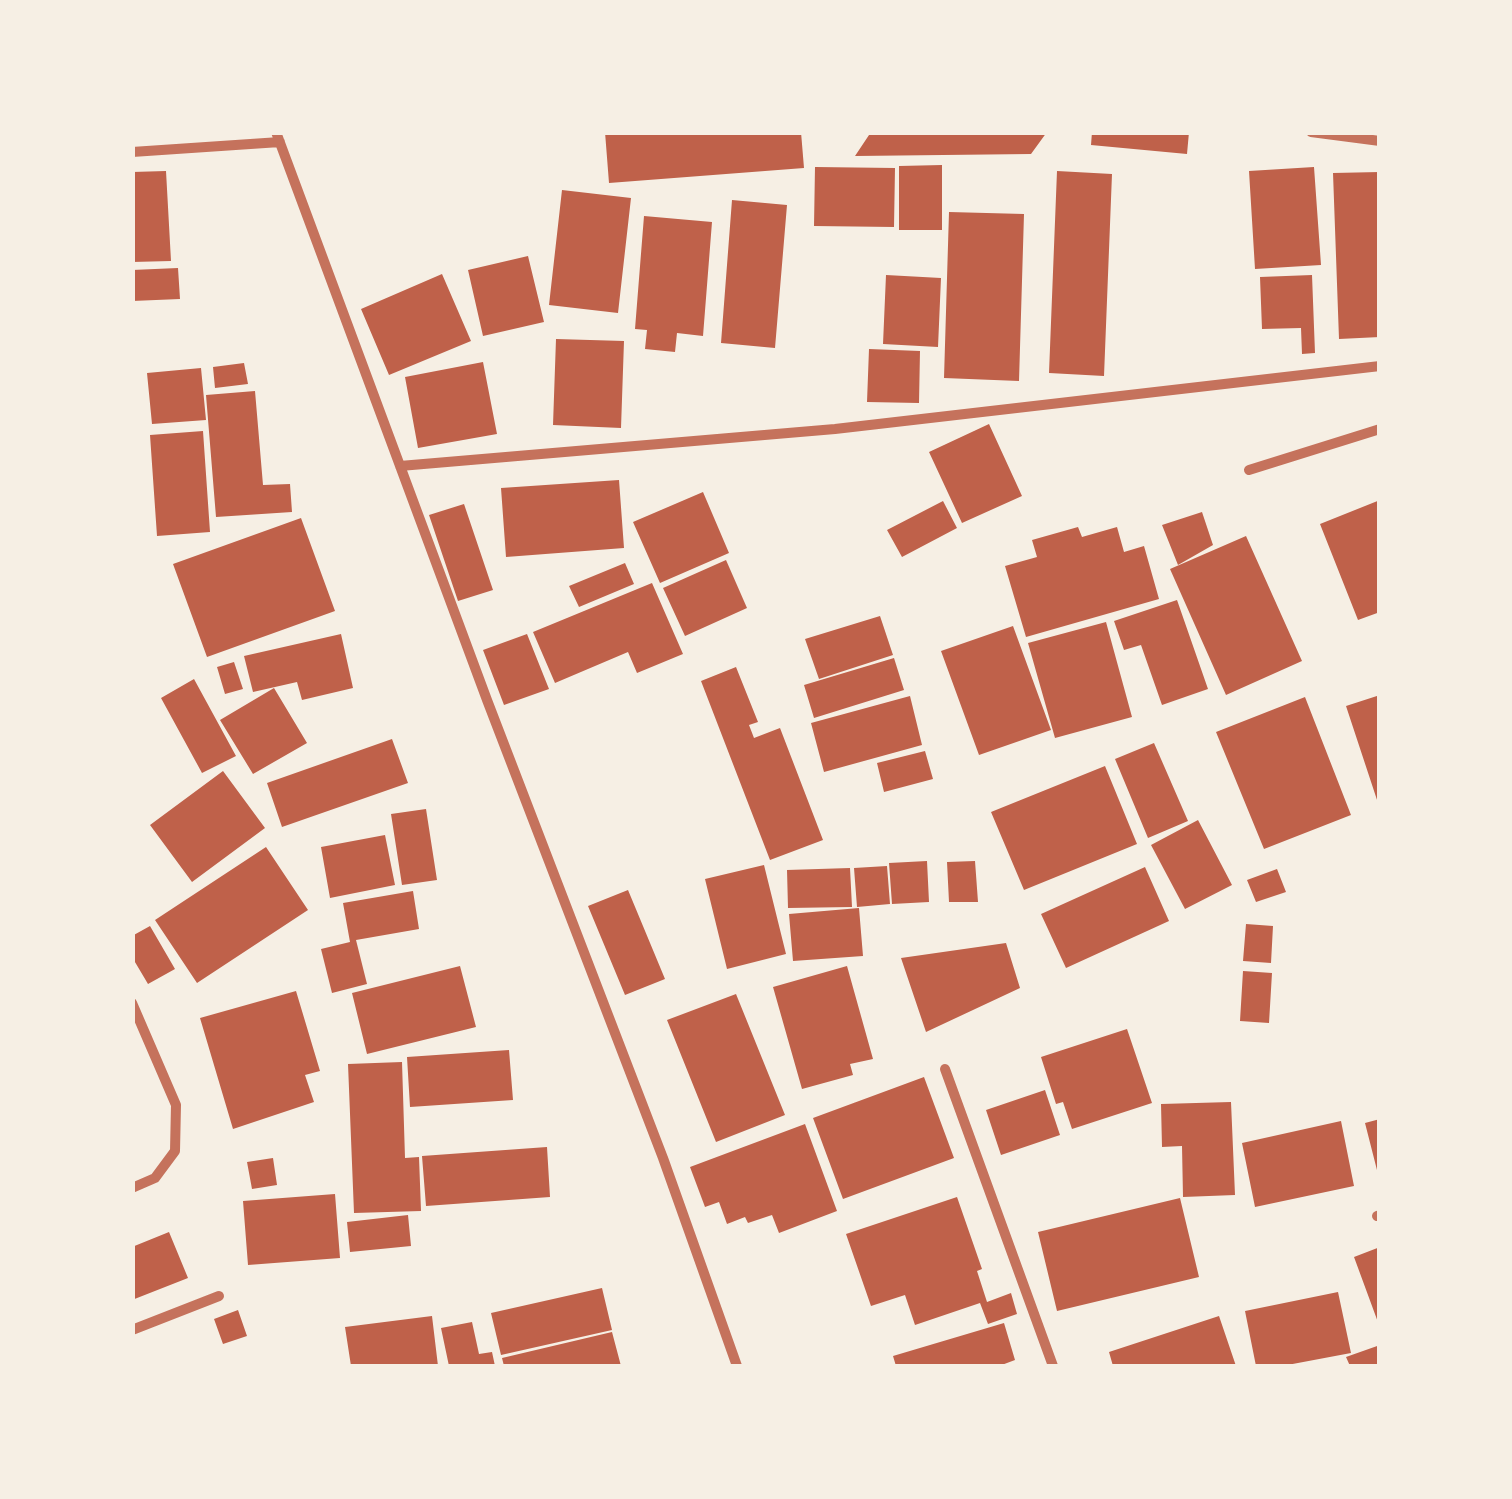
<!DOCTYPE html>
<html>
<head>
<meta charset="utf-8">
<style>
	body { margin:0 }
	#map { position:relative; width:1512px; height:1499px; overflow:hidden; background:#f6efe4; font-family:"Source Serif 4",serif }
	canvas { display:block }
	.frame { position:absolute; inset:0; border:135px solid #f6efe4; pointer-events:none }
</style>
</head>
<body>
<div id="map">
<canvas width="1512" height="1499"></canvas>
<div class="frame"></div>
</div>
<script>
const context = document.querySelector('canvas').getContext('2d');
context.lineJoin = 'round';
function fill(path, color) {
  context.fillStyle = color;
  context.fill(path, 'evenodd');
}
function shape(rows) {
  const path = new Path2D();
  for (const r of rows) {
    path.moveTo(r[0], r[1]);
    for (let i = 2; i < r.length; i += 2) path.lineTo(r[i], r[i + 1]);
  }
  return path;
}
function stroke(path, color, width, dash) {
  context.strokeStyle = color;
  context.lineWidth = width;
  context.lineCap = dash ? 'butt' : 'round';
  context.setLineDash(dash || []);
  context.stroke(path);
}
const building = shape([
	[605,132,801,132,804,168,609,183],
	[871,132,1047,132,1031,154,855,156],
	[1092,132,1189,132,1187,154,1091,145],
	[942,165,942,230,899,230,899,166],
	[815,167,895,168,894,227,814,226],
	[1314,167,1321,265,1255,269,1249,171],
	[166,171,171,261,132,262,132,172],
	[1057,171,1112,174,1104,376,1049,373],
	[1380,172,1380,337,1339,339,1333,173],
	[562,190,631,198,618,313,549,305],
	[732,200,787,205,775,348,721,343],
	[949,212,1024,214,1019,381,944,378],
	[644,216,712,222,703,336,677,333,675,352,645,349,647,330,635,329],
	[528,256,544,322,483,336,468,270],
	[178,268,180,299,132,301,132,270],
	[442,274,471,341,389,375,361,309],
	[886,275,941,278,938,347,883,344],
	[1312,275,1315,353,1302,354,1301,328,1262,329,1260,277],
	[556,339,624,341,621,428,553,425],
	[869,349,920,351,919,403,867,402],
	[483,362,497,434,418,448,405,377],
	[244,363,248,384,215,388,213,367],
	[201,368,206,420,152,424,147,373],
	[255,391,263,485,290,484,292,512,216,517,206,395],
	[989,424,1022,496,962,523,929,452],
	[203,431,210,532,157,536,150,435],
	[619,480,624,548,506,557,501,488],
	[703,492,729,553,660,583,633,522],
	[1380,500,1380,612,1358,620,1320,524],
	[943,501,957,528,902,557,887,530],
	[464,504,493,590,458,601,429,515],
	[1202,512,1213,545,1178,565,1162,525],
	[301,518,335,611,207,657,173,564],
	[1078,527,1082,537,1117,527,1124,552,1144,546,1159,599,1026,637,1005,566,1037,557,1032,540],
	[1246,536,1302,661,1226,695,1170,569],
	[726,560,747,608,685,636,663,588],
	[625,563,634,584,579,607,569,586],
	[652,583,683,654,637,673,628,652,555,683,533,632],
	[1177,600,1208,689,1162,705,1141,645,1124,650,1114,621],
	[880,616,893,655,819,679,805,639],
	[1106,622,1132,717,1055,738,1028,643],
	[1013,626,1051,730,979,755,941,651],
	[341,634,353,688,302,700,297,682,253,692,244,656],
	[527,634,549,689,504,705,483,650],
	[894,658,904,690,814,718,804,685],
	[234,662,243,689,225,694,217,667],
	[736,667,758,722,749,725,754,738,780,728,823,840,770,860,701,681],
	[194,679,236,756,202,773,161,698],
	[274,688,307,743,253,774,220,720],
	[1380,695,1380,805,1379,806,1346,706],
	[910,696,922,745,824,772,811,723],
	[1305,697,1351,815,1264,849,1216,732],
	[392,739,408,783,282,827,267,783],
	[1154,743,1188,821,1148,838,1115,759],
	[925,751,933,779,884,792,877,763],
	[1105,766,1137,844,1024,890,991,812],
	[223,771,265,828,192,882,150,825],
	[426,809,437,880,402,885,391,814],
	[1198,820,1232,885,1185,909,1151,845],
	[385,835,395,885,330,898,321,847],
	[266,847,308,910,197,983,155,920],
	[927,861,929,902,892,904,889,863],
	[975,861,978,902,949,902,947,862],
	[764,865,786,954,727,969,705,879],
	[887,866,890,904,857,907,854,868],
	[1145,867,1169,921,1066,968,1041,914],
	[850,868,852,907,788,908,787,870],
	[1277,869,1286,892,1256,902,1247,880],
	[628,890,665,979,625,995,588,906],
	[413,891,419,929,356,940,367,984,332,993,321,949,350,942,343,903],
	[859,908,863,956,793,961,789,914],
	[1246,924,1273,926,1271,963,1243,961],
	[150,926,175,969,148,984,132,957,132,936],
	[1006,943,1020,988,926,1032,901,958],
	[460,966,476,1027,367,1054,352,993],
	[847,966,873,1059,850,1064,853,1075,802,1089,773,987],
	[1243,971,1272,973,1269,1023,1240,1021],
	[296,991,320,1071,305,1075,314,1102,233,1129,200,1018],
	[736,994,785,1115,716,1142,667,1020],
	[1127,1029,1152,1103,1072,1129,1063,1102,1056,1104,1041,1057],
	[509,1050,513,1100,410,1107,407,1057],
	[402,1062,405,1158,419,1157,421,1211,354,1213,348,1064],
	[924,1077,954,1158,843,1199,813,1118],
	[1045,1090,1060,1135,1001,1155,986,1110],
	[1231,1102,1235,1195,1183,1197,1182,1146,1162,1147,1161,1104],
	[1380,1119,1380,1173,1378,1174,1365,1123],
	[1341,1121,1354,1186,1255,1207,1242,1143],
	[805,1124,837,1211,779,1233,772,1215,748,1223,745,1217,727,1224,719,1202,705,1207,690,1167],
	[547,1147,550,1197,426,1206,422,1156],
	[273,1158,277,1185,252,1189,247,1162],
	[335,1194,340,1258,248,1265,243,1201],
	[957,1197,982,1269,977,1271,987,1302,1011,1293,1017,1314,988,1324,980,1303,915,1325,905,1295,871,1306,846,1234],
	[1180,1198,1199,1277,1057,1311,1038,1232],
	[408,1215,411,1246,350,1252,347,1222],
	[169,1232,188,1278,132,1300,132,1247],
	[1380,1247,1380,1325,1379,1325,1354,1257],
	[602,1288,612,1330,501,1355,491,1313],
	[1338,1292,1351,1353,1282,1366,1256,1366,1245,1311],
	[238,1310,247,1336,223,1344,214,1319],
	[432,1316,438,1366,351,1366,345,1327],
	[1219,1316,1236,1366,1113,1366,1109,1352],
	[472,1322,479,1354,492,1352,495,1366,449,1366,441,1328],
	[1004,1323,1015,1360,999,1366,896,1366,893,1356],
	[612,1332,621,1366,504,1366,502,1358],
	[1380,1345,1380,1366,1350,1366,1346,1357]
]);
const minor = shape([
	[276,132,487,700,663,1158,737,1366],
	[1311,132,1380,141],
	[132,152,280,142],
	[400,466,835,429,1380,366],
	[1249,470,1380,429],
	[132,1003,176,1105,175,1151,155,1178,132,1188],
	[945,1069,1053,1366],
	[1377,1216,1380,1215],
	[132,1330,219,1296]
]);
fill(building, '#bf614a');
stroke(minor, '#c5725c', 10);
</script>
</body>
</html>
